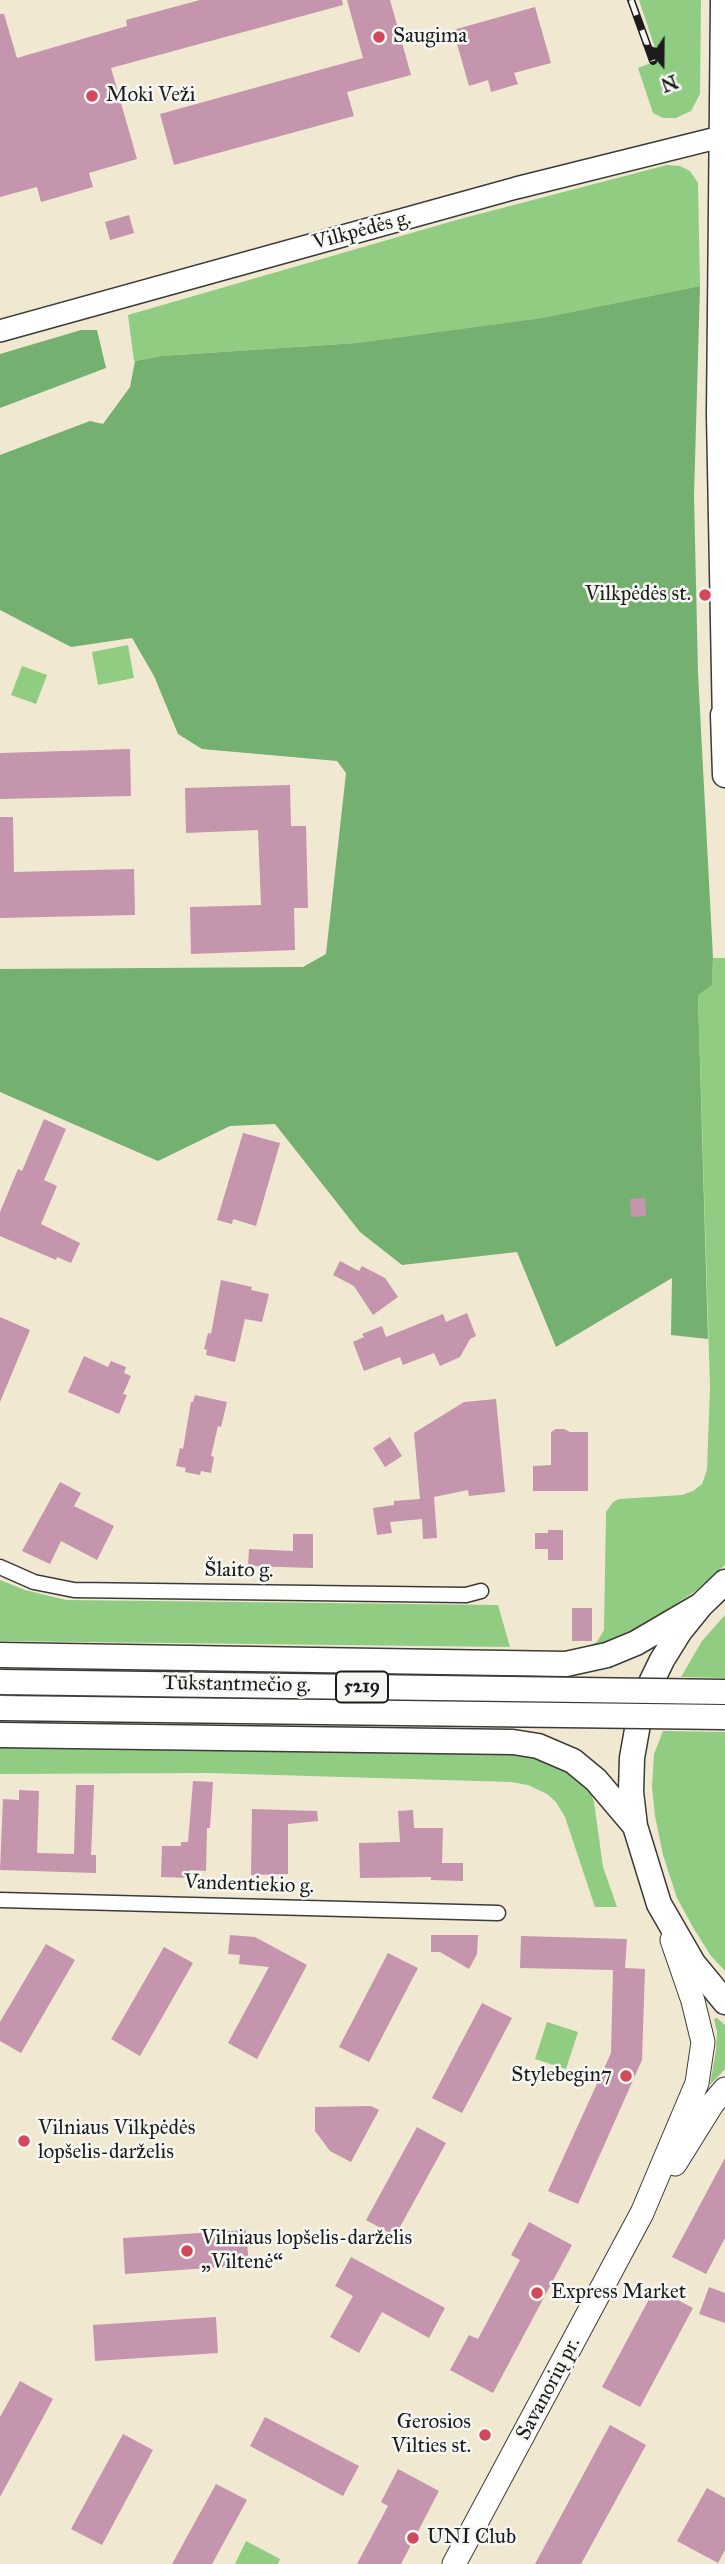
<!DOCTYPE html>
<html>
<head>
<meta charset="utf-8">
<style>
	body { margin:0 }
	#map { position:relative; width:725px; height:2564px; overflow:hidden; background:#f0e8d1; font-family:"IM FELL Great Primer",serif }
	canvas { display:block }
	.north { position:absolute; left:627px; top:28px; width:70px; height:70px; -webkit-text-stroke:5px #f6f6f2; paint-order:stroke; rotate:160deg; font-size:19px; font-weight:700; line-height:28px; text-align:center; color:#1c1c1c }
	.north::after { content:''; display:block; margin:auto; width:24px; height:32px; background:#1c1c1c; clip-path:polygon(50% 0,100% 100%,50% 72%,0 100%) }
</style>
</head>
<body>
<div id="map">
<canvas width="725" height="2564"></canvas>
<div class="north">N</div>
</div>
<script>
const context = document.querySelector('canvas').getContext('2d');
context.lineJoin = 'round';
function fill(path, color) {
  context.fillStyle = color;
  context.fill(path, 'evenodd');
}
function shape(rows) {
  const path = new Path2D();
  for (const r of rows) {
    path.moveTo(r[0], r[1]);
    for (let i = 2; i < r.length; i += 2) path.lineTo(r[i], r[i + 1]);
  }
  return path;
}
function stroke(path, color, width, dash) {
  context.strokeStyle = color;
  context.lineWidth = width;
  context.lineCap = dash ? 'butt' : 'round';
  context.setLineDash(dash || []);
  context.stroke(path);
}
function drawText(font, color, halo, rows, align = 'center') {
  context.font = font + ' "IM FELL Great Primer",serif';
  context.lineWidth = 5;
  context.setLineDash([]);
  context.textBaseline = 'middle';
  context.strokeStyle = halo;
  context.fillStyle = color;
  for (const [text, x, y, turn = 0] of rows) {
    context.save();
    context.translate(x, y);
    context.rotate((+turn || 0) * Math.PI / 180);
    context.textAlign = isNaN(turn) ? turn : align;
    if (halo) context.strokeText(text, 0, 0);
    context.fillText(text, 0, 0);
    context.restore();
  }
}
const green = shape([
	[639,0,701,0,700,94,691,111,676,118,663,118,653,113,638,68,659,60],
	[667,165,680,166,690,171,698,183,700,286,543,318,356,343,161,356,134,361,128,315,460,219],
	[128,645,134,678,98,685,92,652],
	[22,666,47,675,36,704,11,695],
	[713,958,725,958,725,1565,697,1590,638,1629,603,1643,591,1645,597,1642,604,1630,606,1512,613,1502,619,1499,682,1495,693,1491,702,1484,707,1470,710,1387,698,994,712,985],
	[0,1580,25,1590,66,1600,498,1605,510,1647,0,1641],
	[725,1615,725,1678,681,1677,702,1641],
	[663,1731,725,1732,725,1971,711,1956,694,1929,677,1898,663,1855,655,1816,652,1787,654,1754],
	[0,1746,510,1751,556,1761,590,1790,594,1802,603,1867,617,1907,595,1907,565,1817,556,1802,547,1794,528,1785,511,1782,209,1773,0,1774],
	[717,2018,725,2025,725,2069,710,2085,716,2050,717,2032,714,2019],
	[547,2022,578,2032,566,2069,535,2059],
	[246,2541,280,2559,278,2564,235,2564]
]);
const forest = shape([
	[700,286,694,496,698,673,713,958,712,985,698,995,708,1339,671,1335,672,1278,556,1347,517,1252,402,1265,360,1232,275,1124,230,1126,158,1161,0,1092,0,969,303,967,326,954,346,773,337,761,202,749,178,734,154,676,132,638,71,647,0,610,0,455,90,421,103,424,130,387,135,361,161,356,356,343,542,318],
	[81,330,97,330,106,368,0,408,0,354]
]);
const building = shape([
	[200,0,342,0,343,5,111,68,137,159,89,173,93,187,41,202,37,187,0,197,0,14,4,14,17,58,127,26,126,20],
	[347,0,390,0,411,75,347,92,354,116,174,165,160,114,363,58],
	[535,7,551,63,514,73,518,84,491,92,488,80,469,86,453,30],
	[129,215,134,233,110,240,105,222],
	[130,749,131,796,0,799,0,753],
	[290,785,291,826,306,826,308,908,294,908,295,950,191,954,190,907,261,905,258,830,186,833,185,788],
	[0,817,13,817,14,872,134,869,135,915,0,918],
	[44,1119,66,1129,44,1180,57,1186,41,1224,80,1243,71,1263,57,1257,56,1260,0,1236,0,1212,18,1169,22,1171],
	[243,1133,280,1143,256,1226,233,1219,232,1224,217,1220],
	[645,1198,646,1216,631,1217,630,1199],
	[340,1261,359,1271,362,1266,385,1278,398,1297,373,1315,354,1286,333,1275],
	[221,1280,252,1287,251,1290,269,1294,262,1322,245,1319,235,1362,206,1355,207,1350,204,1349,208,1333,211,1334],
	[467,1313,476,1336,470,1339,460,1357,440,1366,434,1353,403,1365,400,1357,364,1371,353,1342,364,1337,362,1334,382,1326,386,1337,443,1314,446,1322],
	[0,1317,30,1330,0,1402],
	[84,1356,108,1367,111,1361,126,1367,124,1373,131,1376,123,1394,127,1395,119,1414,68,1392],
	[195,1395,227,1402,221,1427,218,1426,211,1456,214,1457,211,1473,201,1471,200,1475,185,1472,186,1468,176,1466,180,1448,183,1449,191,1402,193,1402],
	[496,1399,505,1492,469,1496,468,1490,434,1497,437,1538,423,1539,422,1519,390,1522,392,1533,377,1535,373,1508,394,1505,394,1501,420,1499,414,1433,464,1402],
	[556,1429,564,1429,570,1432,588,1432,588,1491,533,1491,533,1466,551,1465,551,1432],
	[390,1437,402,1456,385,1467,373,1448],
	[60,1482,81,1493,74,1506,114,1526,97,1560,61,1541,50,1564,22,1551],
	[548,1530,563,1530,563,1560,548,1560,548,1549,535,1549,535,1533,548,1533],
	[293,1534,313,1534,313,1568,248,1566,249,1549,293,1551],
	[572,1608,592,1608,592,1641,572,1641],
	[193,1781,213,1782,210,1828,207,1828,206,1871,190,1870,190,1878,161,1877,162,1846,181,1846,181,1842,188,1842],
	[76,1785,94,1785,91,1855,96,1855,96,1873,0,1870,3,1799,19,1800,19,1790,39,1791,37,1853,74,1854],
	[252,1809,317,1811,318,1821,288,1824,288,1874,251,1875],
	[413,1810,414,1828,443,1828,442,1863,463,1863,463,1881,431,1880,431,1877,360,1878,359,1843,400,1842,398,1811],
	[230,1935,255,1937,307,1965,257,2059,228,2043,269,1967,239,1964,240,1955,228,1954],
	[431,1935,478,1935,477,1954,469,1969,440,1952,431,1952],
	[521,1936,627,1939,625,1968,645,1969,642,2060,578,2204,548,2191,611,2053,613,1970,520,1968],
	[46,1944,75,1960,21,2053,0,2041,0,2022],
	[164,1947,193,1963,140,2056,111,2039],
	[388,1953,418,1968,369,2062,339,2047],
	[482,2003,512,2018,462,2113,432,2098],
	[371,2106,379,2110,351,2162,330,2151,315,2131,315,2107],
	[417,2127,446,2143,395,2236,366,2220],
	[725,2158,725,2238,706,2274,672,2257],
	[529,2222,572,2245,493,2393,450,2370,469,2335,478,2339,520,2260,511,2255],
	[246,2230,249,2265,125,2274,123,2238],
	[351,2257,445,2308,429,2338,382,2312,359,2353,330,2337,353,2296,335,2286],
	[709,2287,725,2293,725,2323,699,2314],
	[655,2288,693,2308,640,2407,602,2387],
	[216,2317,218,2353,95,2361,93,2325],
	[20,2381,53,2399,0,2497,0,2417],
	[265,2417,359,2466,343,2496,250,2446],
	[610,2425,646,2445,581,2564,535,2564],
	[123,2434,153,2450,102,2545,71,2529],
	[398,2469,439,2491,401,2564,357,2564,388,2506,381,2502],
	[216,2484,247,2500,212,2564,172,2564],
	[707,2488,725,2498,725,2550,718,2563,677,2541]
]);
const minor = shape([
	[0,1567,34,1582,74,1590,466,1595,481,1591],
	[0,1900,498,1913]
]);
const secondary = shape([
	[0,331,516,188,725,136]
]);
const primary = shape([
	[675,2164,713,2103,725,2089],
	[454,2564,642,2213,697,2083,703,2042,693,2001,672,1940]
]);
const trunk = shape([
	[723,0,719,415,725,726],
	[723,715,725,775],
	[725,1582,701,1605,680,1631,662,1660,647,1691,638,1724,632,1758,631,1792,635,1826,659,1904,693,1963,725,2002],
	[0,1655,566,1664,607,1655,636,1643,701,1605],
	[0,1735,513,1742,538,1746,573,1761,596,1780,635,1826]
]);
const rail = shape([
	[631,0,653,61]
]);
const trunkBridge = shape([
	[0,1682,725,1692],
	[0,1708,725,1717]
]);
const markers = [
	[379,37,7,"#d1495b"],
	[92,96,7,"#d1495b"],
	[705,595,7,"#d1495b"],
	[626,2076,7,"#d1495b"],
	[24,2141,7,"#d1495b"],
	[187,2251,7,"#d1495b"],
	[537,2293,7,"#d1495b"],
	[485,2435,7,"#d1495b"],
	[413,2538,7,"#d1495b"]
];
const shields = [
	[362,1687,52]
];
const shieldNames = [
	["5219",362,1687]
];
const poiNames = [
	["Saugima",393,37],
	["Moki Veži",106,96],
	["Vilkpėdės st.",691,595,"right"],
	["Stylebegin7",612,2076,"right"],
	["Vilniaus Vilkpėdės",38,2129],
	["lopšelis-darželis",38,2153],
	["Vilniaus lopšelis-darželis",201,2239],
	["„Viltenė“",201,2263],
	["Express Market",551,2293],
	["Gerosios",471,2423,"right"],
	["Vilties st.",471,2447,"right"],
	["UNI Club",427,2538]
];
const streetNames = [
	["Vilkpėdės g.",362,231,-15],
	["Šlaito g.",239,1571,1],
	["Tūkstantmečio g.",237,1685,1],
	["Vandentiekio g.",249,1885,2],
	["Savanorių pr.",549,2389,-62]
];
fill(green, '#90cc81');
fill(forest, '#74b06f');
fill(building, '#c495ac');
stroke(minor, '#3c3b37', 17);
stroke(secondary, '#3c3b37', 24);
stroke(primary, '#3c3b37', 25);
stroke(trunk, '#3c3b37', 27);
stroke(minor, '#fff', 14);
stroke(secondary, '#fff', 21);
stroke(primary, '#fff', 23);
stroke(trunk, '#fff', 24);
stroke(rail, '#1c1c1c', 8);
stroke(rail, '#f6f6f2', 5, [16]);
stroke(trunkBridge, '#3c3b37', 27, []);
stroke(trunkBridge, '#fff', 24);
for (const [x, y, r, color] of markers) {
  const dot = new Path2D();
  dot.arc(x, y, r, 0, 2 * Math.PI);
  context.fillStyle = color;
  context.fill(dot);
  stroke(dot, '#f6f6f2', 2.5);
}
for (const [x, y, w] of shields) {
  const box = new Path2D();
  box.roundRect(x - w / 2, y - 15.5, w, 31, 5);
  context.fillStyle = '#f6f6f2';
  context.fill(box);
  stroke(box, '#1c1c1c', 2);
}
drawText('bold 19px', '#1c1c1c', null, shieldNames);
drawText('21px', '#1c1c1c', '#f6f6f2', poiNames, 'left');
drawText('21px', '#1c1c1c', '#f6f6f2', streetNames);
</script>
</body>
</html>
